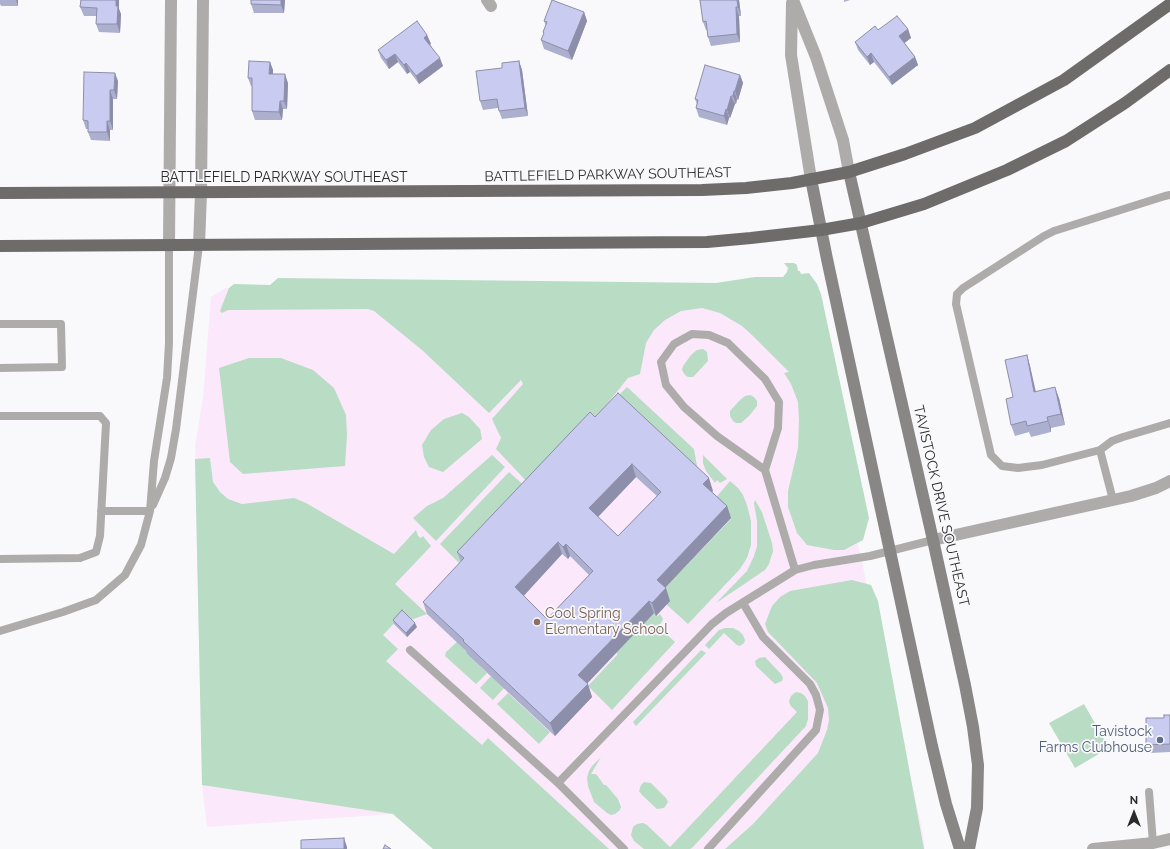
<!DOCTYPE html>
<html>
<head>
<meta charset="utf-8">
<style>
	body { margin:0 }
	#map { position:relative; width:1170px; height:849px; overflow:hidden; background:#f9f9fb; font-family:Raleway,sans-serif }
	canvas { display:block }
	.north { position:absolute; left:1114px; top:793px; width:40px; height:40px; -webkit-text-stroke:3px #f9f9fb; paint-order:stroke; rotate:0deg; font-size:11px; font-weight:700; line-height:16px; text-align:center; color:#2b2b2c }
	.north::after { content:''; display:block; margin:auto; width:14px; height:18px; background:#2b2b2c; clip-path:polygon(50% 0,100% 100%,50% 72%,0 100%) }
</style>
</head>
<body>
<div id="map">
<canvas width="1170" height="849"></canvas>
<div class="north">N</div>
</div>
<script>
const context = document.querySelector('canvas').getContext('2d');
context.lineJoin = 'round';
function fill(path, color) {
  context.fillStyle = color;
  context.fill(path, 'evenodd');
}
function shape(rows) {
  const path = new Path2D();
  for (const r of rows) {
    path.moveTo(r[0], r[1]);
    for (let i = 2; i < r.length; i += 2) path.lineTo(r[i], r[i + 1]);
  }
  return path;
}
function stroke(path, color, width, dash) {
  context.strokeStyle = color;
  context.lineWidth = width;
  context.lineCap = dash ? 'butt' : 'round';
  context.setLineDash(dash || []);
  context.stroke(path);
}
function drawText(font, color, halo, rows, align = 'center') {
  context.font = font + ' Raleway,sans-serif';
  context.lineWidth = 3.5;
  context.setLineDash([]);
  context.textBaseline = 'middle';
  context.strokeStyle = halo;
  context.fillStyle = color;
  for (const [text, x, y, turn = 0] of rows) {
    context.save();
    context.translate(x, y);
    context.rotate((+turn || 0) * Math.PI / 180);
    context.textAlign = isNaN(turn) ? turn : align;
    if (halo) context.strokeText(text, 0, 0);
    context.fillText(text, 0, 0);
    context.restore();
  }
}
const education = shape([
	[793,282,819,371,922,829,925,849,433,849,393,814,207,827,202,785,195,447,203,397,211,297,226,288]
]);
const green = shape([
	[784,263,794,263,797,265,798,271,800,271,801,274,809,273,817,284,821,294,869,518,863,540,844,550,834,550,807,545,797,533,788,507,788,491,798,448,799,420,798,402,791,384,784,373,789,372,752,335,742,326,720,313,702,308,681,311,665,320,654,330,646,343,640,374,628,378,591,424,531,486,496,449,501,438,492,419,523,384,521,380,489,413,422,350,374,311,368,309,234,310,228,310,222,313,220,311,229,288,234,284,270,285,278,278,716,283,755,277,783,277,787,272,788,268],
	[703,349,707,352,708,361,693,377,688,377,685,375,682,370,683,366,691,355,697,350],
	[249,358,281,358,313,370,334,388,346,415,347,435,345,466,243,474,230,462,219,368],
	[627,387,694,449,697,466,710,485,619,395],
	[750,395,754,397,757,401,757,406,749,416,741,423,736,423,733,421,730,416,730,411,739,401,745,396],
	[462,413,469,417,480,429,482,439,443,472,429,467,424,457,422,445,431,430,444,419],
	[492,455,505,467,436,541,413,518,427,506,443,498],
	[703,455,727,479,720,483,717,480,715,483,706,471,703,463],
	[210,458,213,482,220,492,228,499,242,504,294,498,306,503,394,554,416,530,418,536,421,538,423,536,431,546,395,584,427,614,411,620,404,613,383,635,398,649,386,661,482,745,488,738,609,849,433,849,393,814,202,785,195,459],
	[509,472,528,489,459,563,440,544],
	[730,481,738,488,743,495,747,505,751,521,751,545,747,558,740,569,688,624,667,605,661,592,731,519,713,501],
	[755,500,762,512,772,543,773,551,769,564,765,570,716,603,747,571,754,556,757,546,757,521,754,503],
	[852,580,871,585,878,601,924,849,725,849,753,824,818,753,827,730,829,720,828,708,817,683,768,632,765,624,772,606,780,597,790,591],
	[654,613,658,616,660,614,663,619,660,625,660,628,675,642,612,710,588,686,617,655,617,651],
	[725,628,733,628,739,631,743,635,745,640,744,643,740,646,737,645,724,633,709,649,705,645,719,630],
	[457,642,468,653,467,654,487,673,476,684,445,656,446,652],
	[701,650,706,653,636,726,633,722],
	[765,657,781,674,783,678,782,681,775,684,756,666,755,661,759,658],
	[491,676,504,688,493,700,480,688],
	[796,692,801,693,805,696,808,701,808,719,806,726,692,848,690,849,644,849,634,841,631,835,633,827,637,824,643,823,647,825,670,847,797,712,790,705,789,701,791,696],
	[508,693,550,732,539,744,497,704],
	[1084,704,1109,748,1075,768,1049,723],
	[601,757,591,774,596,774,604,785,606,785,618,799,621,807,620,810,615,814,611,815,607,813,594,802,588,786,587,778,589,771,592,766],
	[644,782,651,783,666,798,668,802,664,808,657,809,642,795,639,791,641,785]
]);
const lane = shape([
	[0,324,61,324,62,367,0,368],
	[0,416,100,416,106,423,100,536,96,552,80,558,0,559],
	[1100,450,1042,465,1018,468,1002,466,991,455,956,304,957,294,963,288,1044,236,1054,231,1165,196,1170,195],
	[765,470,778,428,779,402,765,379,728,343,709,335,692,334,674,344,661,362,666,385,684,407,717,436,765,470,795,570],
	[1113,500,1100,450,1112,441,1123,437,1170,423],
	[153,505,165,478,171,458,176,429,199,245],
	[101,511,150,511],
	[0,631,63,612,96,600,125,575,141,545,150,511,154,461,167,378,169,343,169,245],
	[410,650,558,783],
	[1149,792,1153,843],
	[624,849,558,783,712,624,726,613,795,570,814,565,870,556,933,540],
	[708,849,816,730,820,710,816,695,810,684,763,637,743,603]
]);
const street = shape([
	[487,0,491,6],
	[793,0,816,57,843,140,849,172],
	[792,3,791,55,811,179],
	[169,245,171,0],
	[199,245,201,193,203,0],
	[933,540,1131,496,1156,488,1170,481],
	[1093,849,1153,843,1170,839]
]);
const secondary = shape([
	[849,172,933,540,965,685,973,727,978,765,977,808,969,849],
	[811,179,827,259,932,746,946,804,960,849]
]);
const primary = shape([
	[0,193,702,190,746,188,792,183,849,172,905,154,975,128,1064,80,1170,4],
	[0,246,707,242,751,238,821,230,861,223,924,204,1007,170,1066,141,1125,103,1170,70]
]);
const wall = shape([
	[0,0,18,0,18,6,1,6,0,4],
	[251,0,285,0,284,13,254,13,251,4],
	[700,0,739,0,741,16,739,16,740,42,711,46,708,37,707,30,706,30,703,22],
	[844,0,850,0,844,2],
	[80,7,119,9,121,14,120,33,99,32,96,24,96,16,84,16],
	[584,12,587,21,572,60,544,49,541,40,544,34,543,32,546,26,544,21],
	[908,29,911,38,904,43,915,57,918,65,892,85,874,62,870,65,858,50,855,42,878,30],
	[427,35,431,44,430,44,443,66,419,84,410,72,407,74,398,62,389,69,381,58,378,50],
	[519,61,522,70,528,116,502,119,499,111,498,108,483,110,480,101,502,68],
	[270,62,273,70,273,74,288,83,287,109,283,109,282,120,255,120,252,111,252,86,251,86,248,78],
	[740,75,743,83,738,100,737,99,736,104,735,104,730,118,729,118,727,125,699,117,696,108,697,104,695,99],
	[118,81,117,99,113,99,113,130,110,130,110,141,91,140,88,132,88,129,86,129,83,120],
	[1027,355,1030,366,1036,392,1059,398,1065,425,1051,428,1051,432,1031,437,1029,432,1015,436,1011,425,1013,397],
	[595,417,713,491,712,492,727,506,731,518,665,588,670,601,656,616,654,613,587,683,592,697,555,736,467,654,466,651,427,614,423,602,461,562,457,552],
	[636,477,657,496,618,536,598,517],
	[562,554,568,559,570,556,589,575,547,619,523,596],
	[393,620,417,627,407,637,394,624],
	[1170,715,1170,752,1150,753,1146,745,1164,718]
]);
const shadedWall = shape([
	[16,0,18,0,18,6],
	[116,0,119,0,119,9,121,14,120,33,117,24,116,6],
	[281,0,285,0,284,13,281,5],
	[737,0,739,0,741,16,738,7],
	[736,7,739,16,740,42,737,34],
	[584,12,587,21,572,60,568,51],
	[908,29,911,38,902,45,899,36],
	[427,35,431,44,427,46,424,38],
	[871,53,874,62,870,65,867,57],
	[395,54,398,62,389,69,386,60],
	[915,57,918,65,892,85,889,77],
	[440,58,443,66,419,84,416,76],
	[519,61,522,70,528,116,525,108],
	[270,62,273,70,273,82,269,74],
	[406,63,410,72,407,74,404,65],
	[115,73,118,81,117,99,114,90],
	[285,74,288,83,287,109,284,101],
	[740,75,743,83,738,100,735,91],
	[110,90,113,99,113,130,110,121],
	[734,91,737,99,736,104,733,96],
	[731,96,735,104,730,118,727,110],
	[280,101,283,109,282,120,279,112],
	[726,109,729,118,727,125,724,116],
	[107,121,110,130,110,141,107,132],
	[1027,355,1030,366,1038,403,1034,392],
	[1055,387,1059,398,1065,425,1061,414],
	[1047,417,1051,428,1051,432,1048,421],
	[632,464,636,477,594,521,589,508],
	[709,478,713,491,708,496,703,484],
	[727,506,731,518,661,592,657,580],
	[558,542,562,554,520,600,515,587],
	[566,544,570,556,568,559,563,547],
	[666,588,670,601,656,616,652,603],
	[649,601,654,613,583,688,578,675],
	[415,623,417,627,407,637,406,633],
	[588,684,592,697,555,736,550,723],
	[344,838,347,847,347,849,344,849]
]);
const building = shape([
	[81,0,116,0,116,6,118,6,117,24,96,24,97,8,80,7,81,0],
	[251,0,281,0,281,5,251,4,251,0],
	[552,0,584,12,568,51,541,40,544,33,543,32,547,22,544,21,552,0],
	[700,0,737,0,738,7,736,7,737,34,708,37,706,21,703,22,700,0],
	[897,16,908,29,899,36,915,57,889,77,871,53,867,57,855,42,875,26,878,30,897,16],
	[417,21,427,35,424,38,440,58,416,76,406,63,404,65,395,54,386,60,378,50,417,21],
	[249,61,270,62,269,74,285,74,284,101,280,101,279,112,252,111,252,78,248,78,249,61],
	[519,61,525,108,499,111,497,99,480,101,476,71,502,68,502,63,519,61],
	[705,65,740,75,735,91,734,91,733,96,731,96,727,110,726,109,724,116,696,108,698,100,695,99,705,65],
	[84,72,115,73,114,90,110,90,110,121,107,121,107,132,88,132,88,121,83,120,84,72],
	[1027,355,1034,392,1055,387,1061,414,1047,417,1048,421,1027,426,1026,421,1011,425,1006,399,1013,397,1005,360,1027,355],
	[618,393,709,478,703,484,727,506,657,580,666,588,652,603,649,601,578,675,588,684,550,723,463,641,464,640,423,602,464,558,457,552,590,412,595,417,618,393],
	[632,464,661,492,618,536,589,508,632,464],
	[558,542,563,547,566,544,593,571,547,619,515,587,558,542],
	[402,610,415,623,406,633,393,620,402,610],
	[1164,715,1170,715,1170,744,1146,745,1146,718,1164,718,1164,715],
	[344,838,344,849,301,849,301,840,344,838],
	[385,845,391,849,383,849,385,845]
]);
const markers = [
	[537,622,4,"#8d6e63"],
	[1160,740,4,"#5c6f8a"]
];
const streetNames = [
	["BATTLEFIELD PARKWAY SOUTHEAST",608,175,-1],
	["BATTLEFIELD PARKWAY SOUTHEAST",284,178],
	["TAVISTOCK DRIVE SOUTHEAST",941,506,77]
];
const educationNames = [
	["Cool Spring",545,614],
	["Elementary School",545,630]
];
const serviceNames = [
	["Tavistock",1152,732],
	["Farms Clubhouse",1152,748]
];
fill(education, '#fbe9fb');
fill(green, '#b9dcc4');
stroke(lane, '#adacab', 8);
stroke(street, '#adacab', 12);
stroke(secondary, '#888786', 12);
stroke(primary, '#6d6c6b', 12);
fill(wall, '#adafcf');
fill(shadedWall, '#8d8ea9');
fill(building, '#c9cbf1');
stroke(building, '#8d8ea9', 1);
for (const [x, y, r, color] of markers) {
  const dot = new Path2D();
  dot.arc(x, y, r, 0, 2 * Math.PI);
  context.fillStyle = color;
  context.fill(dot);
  stroke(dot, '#f9f9fb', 1.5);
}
drawText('14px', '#2b2b2c', '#f9f9fb', streetNames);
drawText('14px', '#785e54', '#f9f9fb', educationNames, 'left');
drawText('14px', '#4e5e75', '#f9f9fb', serviceNames, 'right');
</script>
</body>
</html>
